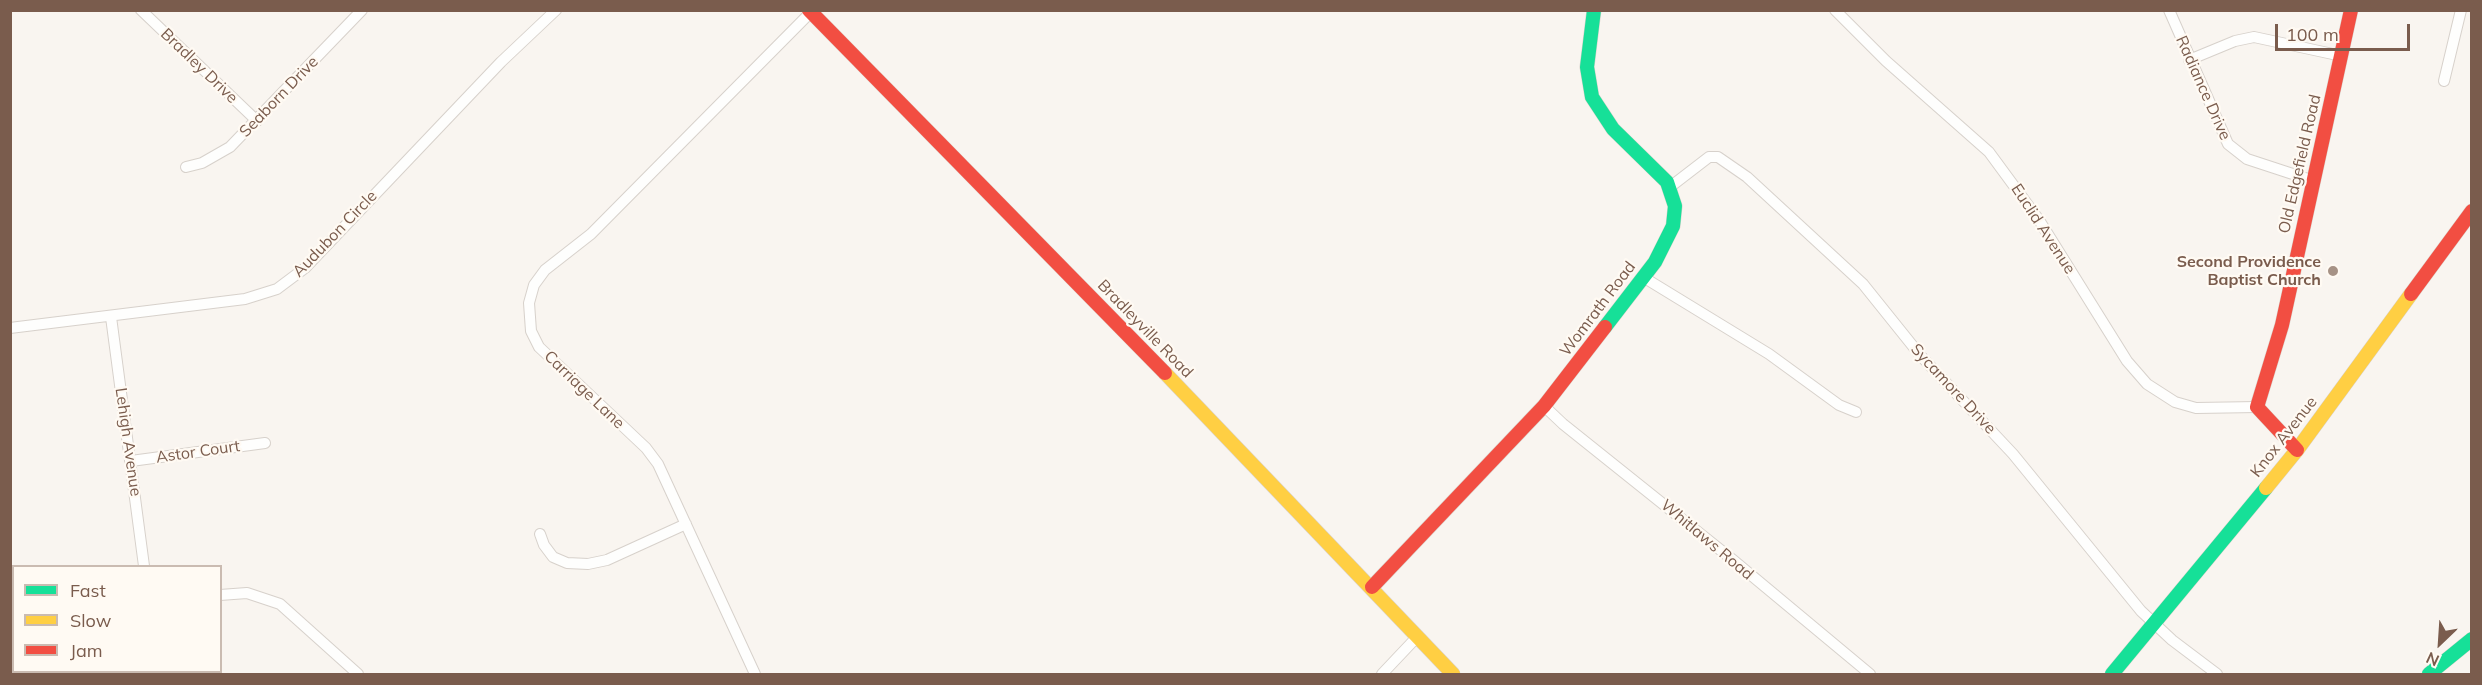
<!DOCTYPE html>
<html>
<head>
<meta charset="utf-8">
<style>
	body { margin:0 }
	#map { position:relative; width:2482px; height:685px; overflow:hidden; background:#f9f5f0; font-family:Mulish,sans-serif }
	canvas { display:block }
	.frame { position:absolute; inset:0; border:12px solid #7a5c4d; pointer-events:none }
	.legend { position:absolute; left:12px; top:565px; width:210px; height:108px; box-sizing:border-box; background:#fffaf3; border:2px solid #cabbb1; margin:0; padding:8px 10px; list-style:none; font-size:18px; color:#7a5c4d }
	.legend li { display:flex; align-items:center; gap:12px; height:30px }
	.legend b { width:30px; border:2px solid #cabbb1 }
	.north { position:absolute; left:2410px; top:613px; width:60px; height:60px; -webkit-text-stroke:4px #fffaf3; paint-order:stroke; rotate:205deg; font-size:16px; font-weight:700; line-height:24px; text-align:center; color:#7a5c4d }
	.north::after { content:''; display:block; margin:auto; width:21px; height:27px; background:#7a5c4d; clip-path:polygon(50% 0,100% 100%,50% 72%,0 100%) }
	.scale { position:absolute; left:2275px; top:24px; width:135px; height:27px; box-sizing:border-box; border:3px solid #7a5c4d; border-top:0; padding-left:8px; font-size:18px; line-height:21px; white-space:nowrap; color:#7a5c4d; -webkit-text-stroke:4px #fffaf3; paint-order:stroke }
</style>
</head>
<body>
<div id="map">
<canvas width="2482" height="685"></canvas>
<div class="frame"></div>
<ul class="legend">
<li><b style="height:8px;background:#16e098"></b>Fast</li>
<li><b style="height:8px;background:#ffcf43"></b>Slow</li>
<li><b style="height:8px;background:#f24e42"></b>Jam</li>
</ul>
<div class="north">N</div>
<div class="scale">100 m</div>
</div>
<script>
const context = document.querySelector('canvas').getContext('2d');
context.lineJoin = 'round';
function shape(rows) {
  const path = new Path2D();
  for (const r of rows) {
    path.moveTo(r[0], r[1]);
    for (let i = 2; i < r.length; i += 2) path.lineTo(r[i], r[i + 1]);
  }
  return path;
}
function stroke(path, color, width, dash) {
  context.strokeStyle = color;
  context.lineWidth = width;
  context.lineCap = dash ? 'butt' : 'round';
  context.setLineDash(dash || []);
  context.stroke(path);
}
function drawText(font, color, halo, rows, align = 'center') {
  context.font = font + ' Mulish,sans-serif';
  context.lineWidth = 4.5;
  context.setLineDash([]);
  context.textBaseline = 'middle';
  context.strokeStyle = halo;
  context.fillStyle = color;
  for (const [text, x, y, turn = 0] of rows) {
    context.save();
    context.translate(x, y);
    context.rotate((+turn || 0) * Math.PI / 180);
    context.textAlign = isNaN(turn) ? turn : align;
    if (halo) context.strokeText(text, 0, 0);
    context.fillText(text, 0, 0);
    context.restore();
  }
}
const street = shape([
	[141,10,257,121],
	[1835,10,1886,61,1989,152,2039,220,2127,361,2147,384,2175,402,2196,408,2257,407],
	[2169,10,2228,144,2247,159,2314,181],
	[2189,60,2235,41,2254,37,2342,56],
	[2444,81,2461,10],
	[186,167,202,163,230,147,362,10],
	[1670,187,1709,157,1718,157,1747,177,1863,284,1920,355,2013,454,2141,611,2172,640,2217,674],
	[1643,277,1769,354,1839,405,1856,412],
	[111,317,144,566],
	[10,328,245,299,277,289,305,268,501,62,556,10],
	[1544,406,1563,424,1733,560,1870,674],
	[131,461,265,443],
	[540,534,544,545,553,557,567,563,588,564,607,560,686,524],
	[220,595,247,593,280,604,358,674],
	[10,622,14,621],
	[10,656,13,674],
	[158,672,159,674],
	[755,674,658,464,646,448,539,347,531,331,529,303,534,285,545,270,591,234,811,12],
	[1382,674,1417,637]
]);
const fast = shape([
	[1594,10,1587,67,1592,97,1613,129,1667,182,1675,206,1673,226,1655,262,1605,327],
	[2112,674,2266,488],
	[2429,674,2472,639]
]);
const slow = shape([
	[1165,373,1453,674],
	[2266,488,2297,450,2411,294]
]);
const jam = shape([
	[809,10,1165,373],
	[2411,294,2472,211],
	[2297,450,2257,407,2282,325,2351,10],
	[1372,587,1544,406,1605,327]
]);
const markers = [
	[2333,271,6,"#a69286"]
];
const streetNames = [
	["Bradley Drive",199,66,44],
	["Radiance Drive",2203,88,66],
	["Seaborn Drive",279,97,-46],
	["Old Edgefield Road",2300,164,-77],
	["Euclid Avenue",2043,229,57],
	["Audubon Circle",335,234,-46],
	["Womrath Road",1598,309,-53],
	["Bradleyville Road",1145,329,46],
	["Sycamore Drive",1953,389,47],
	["Carriage Lane",584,390,44],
	["Knox Avenue",2284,437,-52],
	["Lehigh Avenue",128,442,82],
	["Astor Court",198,452,-8],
	["Whitlaws Road",1707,540,40]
];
const poiNames = [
	["Second Providence",2321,262],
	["Baptist Church",2321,280]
];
stroke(street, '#d7d1cb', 12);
stroke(fast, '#d9d2cb', 15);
stroke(slow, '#d9d2cb', 15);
stroke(jam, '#d9d2cb', 15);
stroke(street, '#fefefd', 10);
stroke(fast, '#16e098', 14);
stroke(slow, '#ffcf43', 14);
stroke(jam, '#f24e42', 14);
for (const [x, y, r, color] of markers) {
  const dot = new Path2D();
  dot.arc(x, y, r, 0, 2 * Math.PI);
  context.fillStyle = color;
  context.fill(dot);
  stroke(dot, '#fffaf3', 2);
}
drawText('16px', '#7a5c4d', '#fffaf3', streetNames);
drawText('bold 16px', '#7a5c4d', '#fffaf3', poiNames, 'right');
</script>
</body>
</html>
